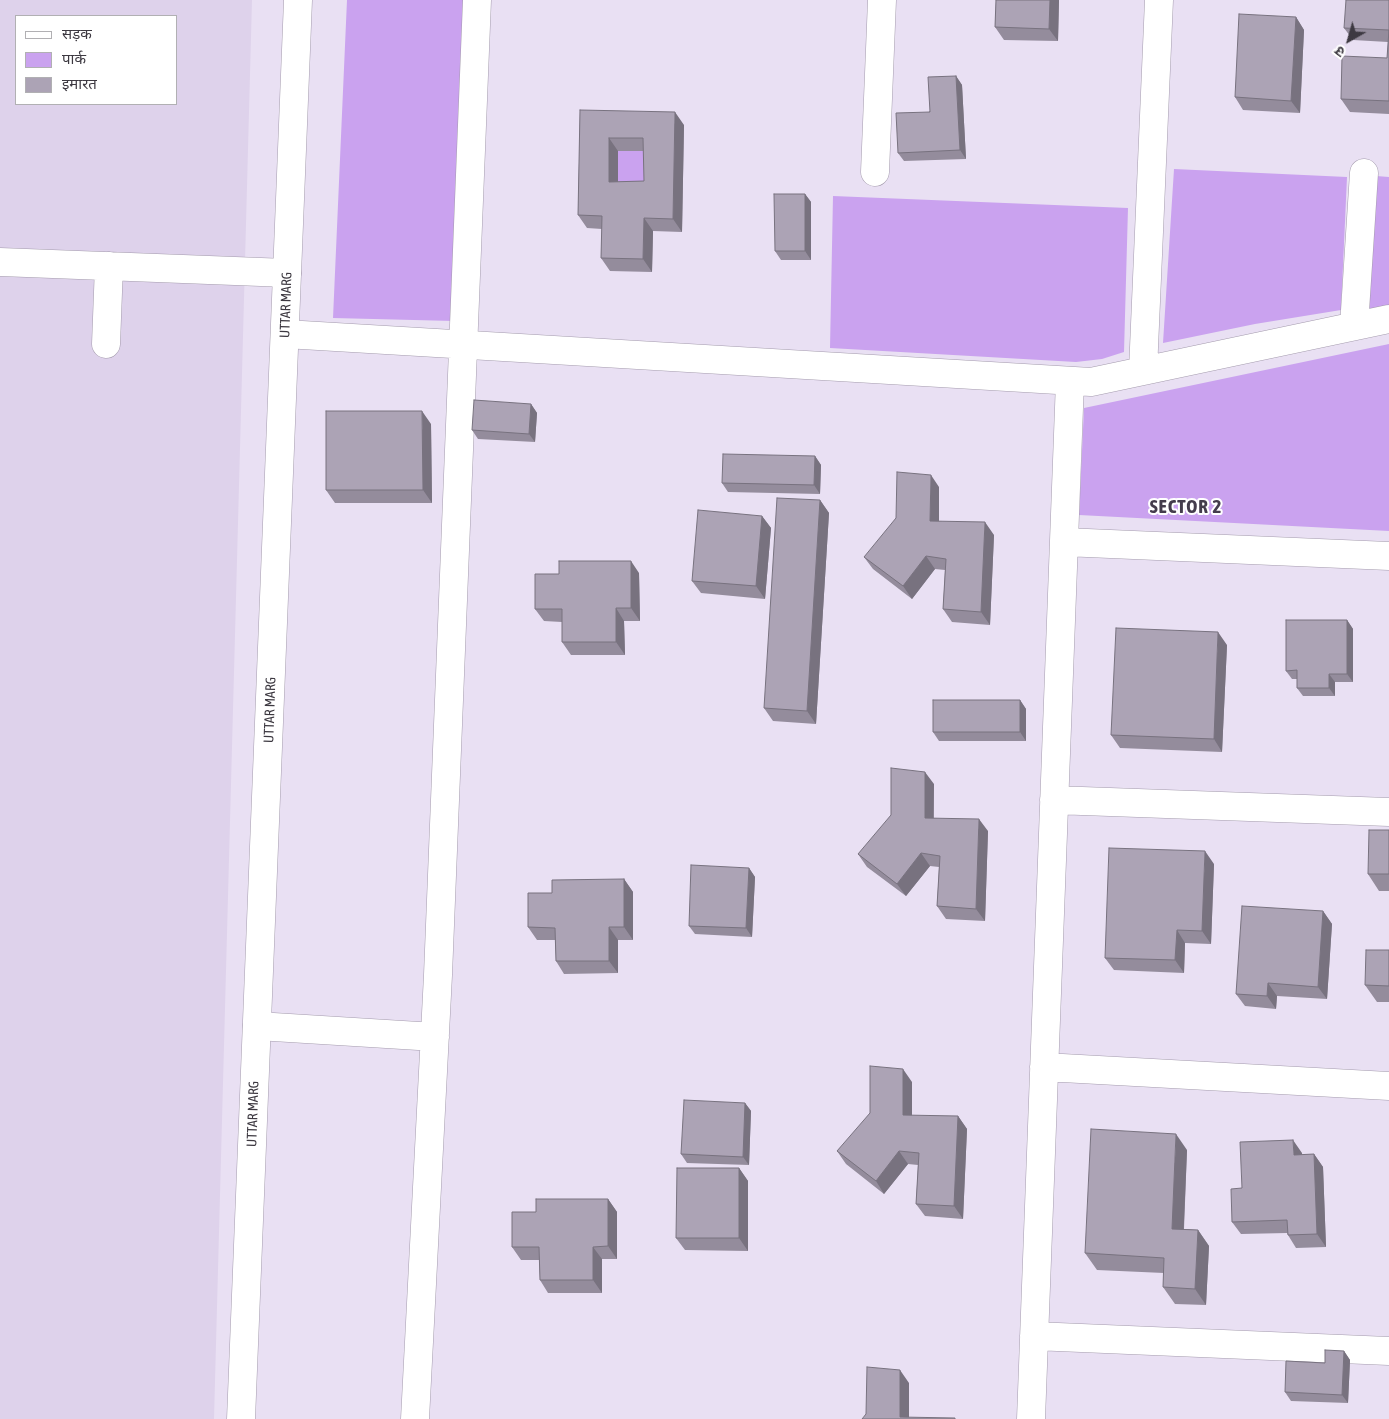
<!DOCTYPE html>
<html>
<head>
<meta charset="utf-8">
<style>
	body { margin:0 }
	#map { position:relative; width:1389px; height:1419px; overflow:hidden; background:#e9e0f3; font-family:"Asap Condensed","Noto Sans Devanagari",sans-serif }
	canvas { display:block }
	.legend { position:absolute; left:15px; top:15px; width:162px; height:90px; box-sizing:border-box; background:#fff; border:1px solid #b1b0b3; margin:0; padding:6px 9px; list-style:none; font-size:15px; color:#3d3941 }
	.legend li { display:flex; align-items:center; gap:10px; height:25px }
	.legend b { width:25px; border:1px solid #b1b0b3 }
	.north { position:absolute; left:1324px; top:15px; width:50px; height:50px; -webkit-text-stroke:4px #fff; paint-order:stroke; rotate:218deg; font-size:14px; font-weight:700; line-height:20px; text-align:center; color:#3d3941 }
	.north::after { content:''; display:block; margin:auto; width:18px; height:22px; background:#3d3941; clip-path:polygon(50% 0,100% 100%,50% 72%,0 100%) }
</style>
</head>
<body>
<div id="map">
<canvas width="1389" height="1419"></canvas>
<ul class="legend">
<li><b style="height:6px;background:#fff"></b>सड़क</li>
<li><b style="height:14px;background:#caa2ef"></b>पार्क</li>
<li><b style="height:14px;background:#aca3b5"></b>इमारत</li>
</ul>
<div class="north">उ</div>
</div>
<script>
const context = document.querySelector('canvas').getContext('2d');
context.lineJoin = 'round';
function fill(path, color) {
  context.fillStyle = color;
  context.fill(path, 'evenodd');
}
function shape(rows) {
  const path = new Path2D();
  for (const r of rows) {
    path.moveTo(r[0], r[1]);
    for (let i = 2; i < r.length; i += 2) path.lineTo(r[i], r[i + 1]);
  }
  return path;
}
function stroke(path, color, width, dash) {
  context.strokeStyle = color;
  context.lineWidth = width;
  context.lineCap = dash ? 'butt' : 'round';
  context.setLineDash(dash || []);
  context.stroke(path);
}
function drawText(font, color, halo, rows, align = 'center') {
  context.font = font + ' "Asap Condensed",sans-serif';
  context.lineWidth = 4;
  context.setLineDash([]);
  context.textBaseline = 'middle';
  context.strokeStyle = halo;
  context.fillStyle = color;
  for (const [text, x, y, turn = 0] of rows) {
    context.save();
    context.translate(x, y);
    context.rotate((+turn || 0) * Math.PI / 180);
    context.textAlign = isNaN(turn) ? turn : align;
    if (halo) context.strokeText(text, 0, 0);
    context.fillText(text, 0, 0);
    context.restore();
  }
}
const built = shape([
	[0,0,252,0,214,1419,0,1419],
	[16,16,176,16,176,104,16,104]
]);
const green = shape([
	[347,0,468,0,454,321,333,318],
	[652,150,653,194,618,195,618,151],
	[1174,169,1347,177,1341,310,1255,324,1163,343],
	[1376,176,1389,177,1389,305,1367,310],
	[833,196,1128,208,1124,352,1102,359,1076,362,830,348],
	[1389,344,1389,531,1079,515,1084,408]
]);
const minor = shape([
	[875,172,882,0],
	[0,262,287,273],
	[1354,326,1364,173],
	[285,334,1091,382,1389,319],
	[106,344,109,266],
	[1143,371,1159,0],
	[1064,542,1389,556],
	[1054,800,1389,812],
	[257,1026,435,1037],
	[1044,1067,1389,1086],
	[1034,1336,1389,1351],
	[415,1419,438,975,477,0],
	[1031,1419,1070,381]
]);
const major = shape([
	[241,1419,298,0]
]);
const wall = shape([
	[996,0,1059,0,1058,41,1004,40,995,27],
	[1389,0,1389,114,1350,112,1341,99,1387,58,1388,42,1353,40,1344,28],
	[1296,17,1304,30,1300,113,1243,110,1235,97],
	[956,76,962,85,966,159,904,161,898,153],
	[580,110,684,125,682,232,653,231,652,272,610,271,601,258,602,229,587,228,578,215],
	[618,151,644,151,644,181,618,182],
	[805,194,811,202,811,260,781,260,775,251],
	[531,404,537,413,535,442,478,439,472,430],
	[431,424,432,503,335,503,326,490],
	[815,456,821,465,820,494,728,492,722,483],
	[939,487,939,521,994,535,990,625,952,622,943,609,945,570,935,569,912,599,873,569,864,557],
	[820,500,829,513,816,724,773,721,764,708],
	[762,516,771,528,765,599,701,593,692,581],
	[639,573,640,621,624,621,625,655,571,655,562,642,562,622,544,621,535,609],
	[1347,620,1353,629,1353,682,1335,682,1335,696,1303,696,1297,688,1297,679,1292,679,1286,671],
	[1227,645,1222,752,1120,748,1111,735],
	[1020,700,1026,709,1026,741,939,741,933,732],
	[934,784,934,818,988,831,985,921,946,919,937,906,939,867,930,866,906,896,867,867,858,854],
	[1389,830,1389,891,1379,891,1368,874],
	[1214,864,1211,944,1185,943,1184,973,1114,970,1105,958],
	[749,868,755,877,752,937,695,934,689,926],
	[624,879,633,892,633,940,618,940,618,973,564,974,556,961,555,940,537,940,528,927,552,893],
	[1323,911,1332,924,1327,999,1277,996,1276,1009,1245,1006,1236,994],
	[1389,950,1389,1002,1377,1002,1365,985],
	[912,1082,912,1116,958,1116,967,1129,963,1219,925,1216,916,1204,918,1165,908,1164,884,1194,846,1164,837,1151],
	[745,1103,751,1111,749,1165,687,1163,681,1154],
	[1187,1150,1184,1229,1198,1230,1209,1246,1206,1305,1175,1304,1163,1287,1164,1273,1097,1270,1085,1253],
	[1302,1153,1302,1155,1314,1154,1323,1167,1326,1247,1296,1248,1288,1235,1287,1233,1241,1234,1232,1222,1242,1188],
	[739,1168,748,1181,748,1251,685,1250,676,1238],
	[608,1199,617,1212,617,1259,602,1259,602,1293,548,1293,540,1280,539,1260,521,1260,512,1247,536,1212],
	[1344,1351,1350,1360,1348,1403,1291,1401,1285,1392,1325,1363]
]);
const shadedWall = shape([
	[1050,0,1059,0,1058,41,1049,29],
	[1296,17,1304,30,1300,113,1291,101],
	[956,76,962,85,966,159,960,150],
	[675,112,684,125,682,232,673,219],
	[609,138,618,151,618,195,609,182],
	[805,194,811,202,811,260,805,251],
	[644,218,653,231,652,272,643,259],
	[531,404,537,413,535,442,529,434],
	[422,411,431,424,432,503,423,490],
	[815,456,821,465,820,494,814,485],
	[931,475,939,487,939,534,930,521],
	[820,500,829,513,816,724,807,711],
	[762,516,771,528,765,599,756,586],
	[985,522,994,535,990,625,981,612],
	[926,556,935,569,912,599,903,586],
	[631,561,639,573,640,621,631,608],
	[616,608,624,621,625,655,616,642],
	[1347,620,1353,629,1353,682,1347,674],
	[1218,632,1227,645,1222,752,1214,739],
	[1329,674,1335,682,1335,696,1329,688],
	[1020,700,1026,709,1026,741,1020,732],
	[925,772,934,784,933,831,925,818],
	[979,819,988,831,985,921,976,909],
	[1205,851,1214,864,1211,944,1202,931],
	[921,853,930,866,906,896,897,884],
	[749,868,755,877,752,937,746,928],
	[624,879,633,892,633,940,624,927],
	[1323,911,1332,924,1327,999,1318,987],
	[609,927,618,940,618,973,609,961],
	[1177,930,1185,943,1184,973,1175,960],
	[1268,983,1277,996,1276,1009,1267,996],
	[903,1069,912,1082,912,1128,903,1115],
	[745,1103,751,1111,749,1165,743,1157],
	[958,1116,967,1129,963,1219,954,1206],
	[1176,1134,1187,1150,1183,1245,1172,1229],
	[1293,1140,1302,1153,1303,1168,1294,1155],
	[899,1151,908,1164,884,1194,876,1181],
	[1314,1154,1323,1167,1326,1247,1317,1234],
	[739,1168,748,1181,748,1251,739,1238],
	[608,1199,617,1212,617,1259,608,1246],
	[1198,1230,1209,1246,1206,1305,1195,1289],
	[593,1247,602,1259,602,1293,593,1280],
	[1344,1351,1350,1360,1348,1403,1342,1395],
	[900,1370,909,1383,909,1419,900,1417]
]);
const building = shape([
	[996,0,1050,0,1049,29,995,27,996,0],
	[1346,0,1389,0,1389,101,1341,99,1342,56,1387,58,1389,30,1344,28,1346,0],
	[1239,14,1296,17,1291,101,1235,97,1239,14],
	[956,76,960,150,898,153,896,113,930,112,928,77,956,76],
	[580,110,675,112,673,219,644,218,643,259,601,258,602,216,578,215,580,110],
	[609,138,643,138,644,181,609,182,609,138],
	[774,194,805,194,805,251,775,251,774,194],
	[474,400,531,404,529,434,472,430,474,400],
	[326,411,422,411,423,490,326,490,326,411],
	[723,454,815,456,814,485,722,483,723,454],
	[897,472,931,475,930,521,985,522,981,612,943,609,946,559,926,556,903,586,864,557,896,518,897,472],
	[777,498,820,500,807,711,764,708,777,498],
	[698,510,762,516,756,586,692,581,698,510],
	[559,561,631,561,631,608,616,608,616,642,562,642,562,609,535,609,535,574,559,574,559,561],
	[1286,620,1347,620,1347,674,1329,674,1329,688,1297,688,1297,670,1286,671,1286,620],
	[1116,628,1218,632,1214,739,1111,735,1116,628],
	[933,700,1020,700,1020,732,933,732,933,700],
	[891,768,925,772,925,818,979,819,976,909,937,906,940,856,921,853,897,884,858,854,891,815,891,768],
	[1369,830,1389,830,1389,874,1368,874,1369,830],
	[1109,848,1205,851,1202,931,1177,930,1175,960,1105,958,1109,848],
	[691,865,749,868,746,928,689,926,691,865],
	[624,879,624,927,609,927,609,961,556,961,555,928,528,927,528,893,552,893,552,880,624,879],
	[1242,906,1323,911,1318,987,1268,983,1267,996,1236,994,1242,906],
	[1366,950,1389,950,1389,986,1365,985,1366,950],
	[870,1066,903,1069,903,1115,958,1116,954,1206,916,1204,919,1153,899,1151,876,1181,837,1151,870,1113,870,1066],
	[684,1100,745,1103,743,1157,681,1154,684,1100],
	[1091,1129,1176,1134,1172,1229,1198,1230,1195,1289,1163,1287,1164,1258,1085,1253,1091,1129],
	[1293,1140,1294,1155,1314,1154,1317,1234,1288,1235,1287,1220,1232,1222,1231,1189,1242,1188,1240,1142,1293,1140],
	[677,1168,739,1168,739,1238,676,1238,677,1168],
	[536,1199,608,1199,608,1246,593,1247,593,1280,540,1280,539,1247,512,1247,512,1212,536,1212,536,1199],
	[1325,1350,1344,1351,1342,1395,1285,1392,1286,1361,1325,1363,1325,1350],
	[867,1367,900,1370,900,1417,955,1418,955,1419,862,1419,866,1414,867,1367]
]);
const streetNames = [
	["UTTAR MARG",286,305,-88],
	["UTTAR MARG",270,710,-88],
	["UTTAR MARG",253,1114,-88]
];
const districtNames = [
	["SECTOR 2",1186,507]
];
fill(built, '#ded2eb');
fill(green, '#caa2ef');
stroke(minor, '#a49bad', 29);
stroke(major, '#a49bad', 29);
stroke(minor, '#fff', 28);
stroke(major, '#fff', 28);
fill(wall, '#948c9c');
fill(shadedWall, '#78727f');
fill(building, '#aca3b5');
stroke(building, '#78727f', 1);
drawText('14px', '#3d3941', '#fff', streetNames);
context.letterSpacing = '1px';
drawText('bold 19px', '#443c4c', '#fff', districtNames);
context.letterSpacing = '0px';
</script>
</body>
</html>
